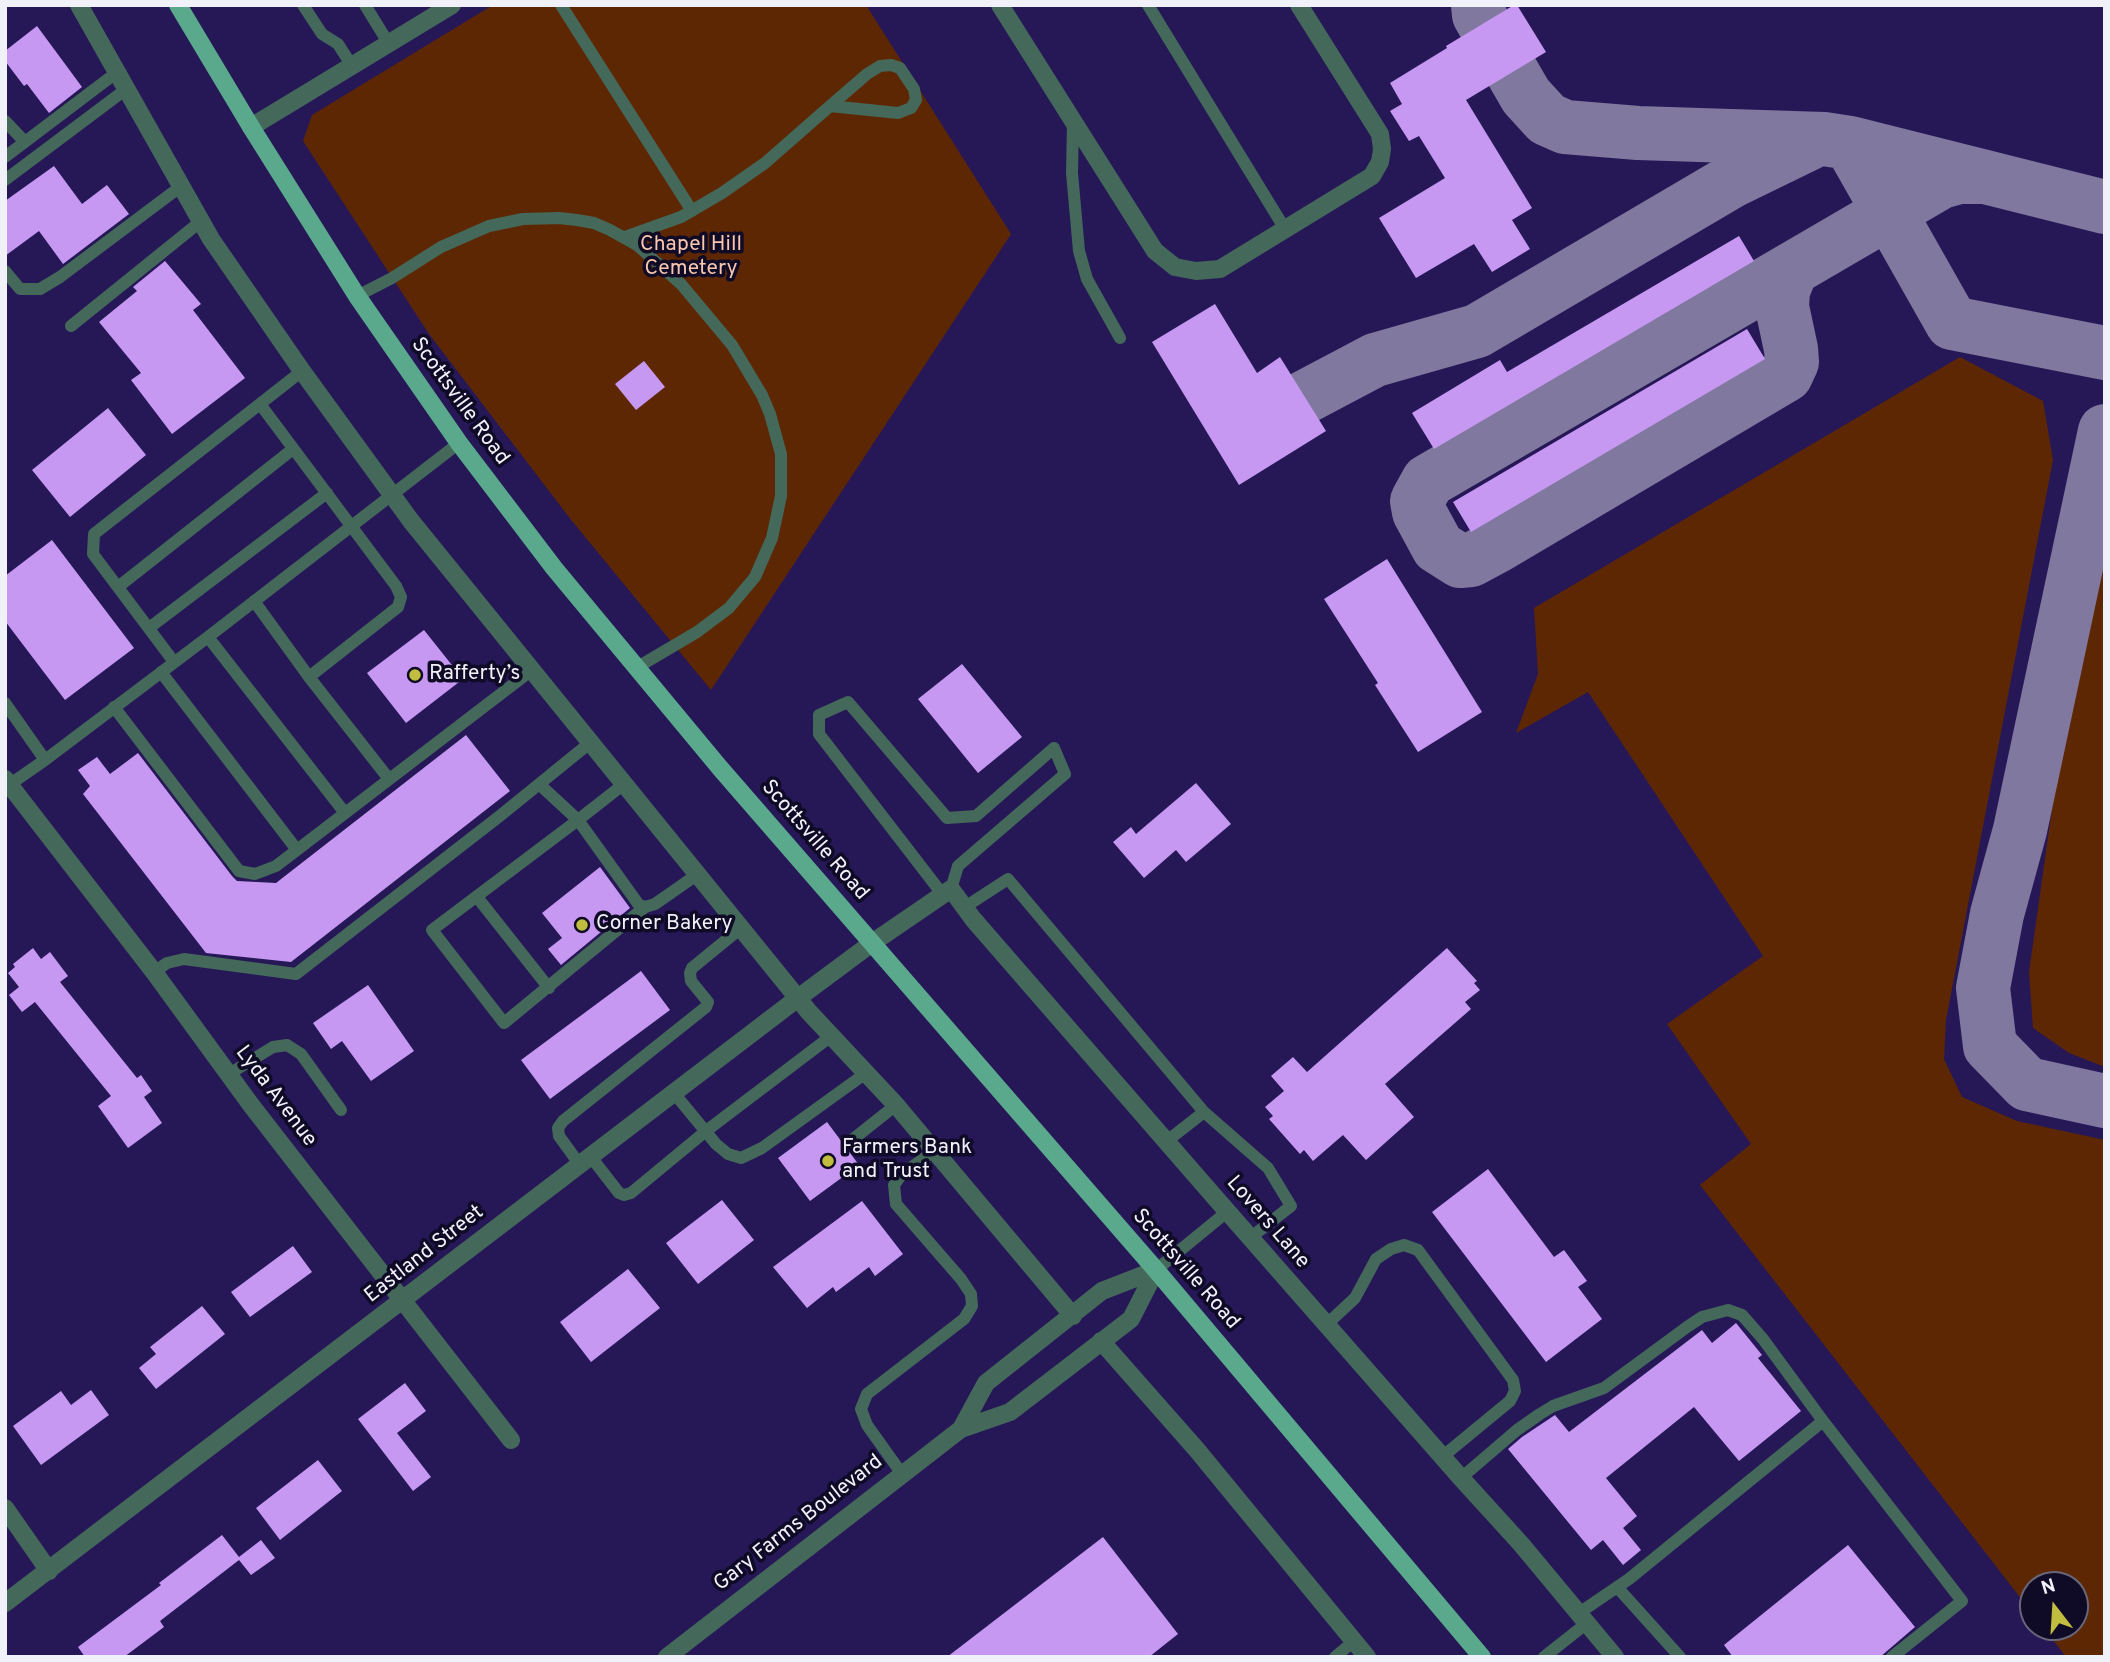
<!DOCTYPE html>
<html>
<head>
<meta charset="utf-8">
<style>
	body { margin:0 }
	#map { position:relative; width:2110px; height:1662px; overflow:hidden; background:#261857; font-family:Overpass,sans-serif }
	canvas { display:block }
	.frame { position:absolute; inset:0; border:7px solid #f1f1f9; pointer-events:none }
	.north { position:absolute; left:2019px; top:1571px; width:70px; height:70px; box-sizing:border-box; background:#0f0a25; border:2px solid #69667a; border-radius:50%; rotate:343deg; font-size:19px; font-weight:700; line-height:28px; text-align:center; color:#f1f1f9 }
	.north::after { content:''; display:block; margin:auto; width:24px; height:32px; background:#c1bd3f; clip-path:polygon(50% 0,100% 100%,50% 72%,0 100%) }
</style>
</head>
<body>
<div id="map">
<canvas width="2110" height="1662"></canvas>
<div class="frame"></div>
<div class="north">N</div>
</div>
<script>
const context = document.querySelector('canvas').getContext('2d');
context.lineJoin = 'round';
function fill(path, color) {
  context.fillStyle = color;
  context.fill(path, 'evenodd');
}
function shape(rows) {
  const path = new Path2D();
  for (const r of rows) {
    path.moveTo(r[0], r[1]);
    for (let i = 2; i < r.length; i += 2) path.lineTo(r[i], r[i + 1]);
  }
  return path;
}
function stroke(path, color, width, dash) {
  context.strokeStyle = color;
  context.lineWidth = width;
  context.lineCap = dash ? 'butt' : 'round';
  context.setLineDash(dash || []);
  context.stroke(path);
}
function drawText(font, color, halo, rows, align = 'center') {
  context.font = font + ' Overpass,sans-serif';
  context.lineWidth = 7;
  context.setLineDash([]);
  context.textBaseline = 'middle';
  context.strokeStyle = halo;
  context.fillStyle = color;
  for (const [text, x, y, turn = 0] of rows) {
    context.save();
    context.translate(x, y);
    context.rotate((+turn || 0) * Math.PI / 180);
    context.textAlign = isNaN(turn) ? turn : align;
    if (halo) context.strokeText(text, 0, 0);
    context.fillText(text, 0, 0);
    context.restore();
  }
}
const green = shape([
	[493,5,866,5,1011,234,711,690,572,521,429,334,303,141,312,115],
	[1960,357,2043,401,2053,460,1946,1020,1944,1059,1962,1097,2017,1121,2105,1140,2105,1657,2066,1657,2043,1627,2075,1627,2075,1585,2033,1585,2033,1614,1700,1185,1751,1144,1667,1024,1763,956,1588,692,1516,733,1538,674,1534,608],
	[2105,526,2105,1067,2069,1053,2033,1028,2029,972,2071,674]
]);
const taxiway = shape([
	[1478,5,1479,15,1526,96,1547,119,1565,127,1638,133,1824,139,1850,143,1952,323,2105,353],
	[1850,143,2105,207],
	[1791,270,1783,291,1782,307,1791,349,1792,362,1786,375,1497,546,1471,560,1460,561,1438,547,1419,512,1417,501,1428,481,1941,182,1959,177,1986,177],
	[1305,397,1375,360,1477,331,1732,181,1810,143],
	[2105,431,2020,830,1997,914,1983,988,1990,1046,2027,1084,2105,1101]
]);
const building = shape([
	[1514,5,1517,5,1546,52,1466,100,1532,208,1512,220,1530,249,1492,272,1474,244,1416,278,1379,218,1445,178,1419,136,1409,141,1390,111,1402,104,1390,83,1447,48,1446,46],
	[37,26,82,87,49,113,27,84,24,86,5,61,5,51],
	[54,166,82,204,107,185,129,214,63,264,39,231,5,256,5,201],
	[1739,236,1754,261,1434,449,1412,413,1500,360,1507,372],
	[165,261,201,304,193,310,245,378,172,434,131,380,141,373,99,322,137,291,133,287],
	[1215,304,1257,373,1280,357,1326,431,1239,485,1152,342],
	[1747,329,1765,359,1471,532,1453,502],
	[644,361,665,387,636,410,615,384],
	[108,408,146,455,70,517,32,470],
	[52,540,134,648,65,700,5,621,5,576],
	[1387,559,1482,712,1418,752,1375,685,1378,683,1324,599],
	[424,630,463,679,406,723,367,673],
	[962,664,1022,737,978,773,918,699],
	[466,735,510,791,291,962,206,953,83,794,90,786,78,770,97,757,110,774,138,753,232,876,237,881,276,883],
	[1196,783,1231,824,1186,862,1176,850,1144,878,1113,842,1131,827,1136,834],
	[600,867,630,908,561,965,548,949,562,938,542,913],
	[33,948,41,959,50,952,68,976,60,982,137,1078,141,1075,152,1091,144,1097,162,1123,128,1148,98,1106,111,1096,35,1002,22,1012,9,995,19,987,8,973,15,967,13,964],
	[1447,948,1477,981,1474,983,1480,990,1465,1002,1471,1009,1385,1084,1414,1117,1366,1160,1343,1135,1313,1161,1304,1150,1300,1154,1269,1119,1273,1116,1265,1107,1284,1091,1271,1076,1293,1057,1307,1072],
	[641,971,670,1010,550,1099,521,1060],
	[368,985,414,1051,371,1081,342,1041,331,1049,313,1023],
	[827,1122,859,1165,810,1201,778,1158],
	[1488,1169,1554,1257,1564,1250,1587,1281,1578,1287,1602,1319,1546,1362,1432,1212],
	[722,1200,754,1240,698,1284,666,1243],
	[862,1201,903,1254,875,1276,869,1267,836,1292,833,1287,807,1308,773,1267],
	[293,1246,312,1272,250,1317,231,1292],
	[628,1269,660,1308,591,1362,560,1322],
	[202,1306,225,1334,156,1389,139,1368,156,1354,150,1347],
	[1736,1323,1762,1355,1758,1358,1801,1411,1739,1461,1694,1407,1606,1478,1637,1516,1623,1528,1641,1550,1623,1565,1603,1540,1591,1550,1508,1449,1522,1437,1555,1415,1569,1432,1702,1330,1712,1343],
	[405,1383,426,1411,397,1433,431,1477,413,1491,358,1419],
	[91,1390,109,1415,41,1465,13,1426,61,1391,71,1405],
	[318,1460,342,1491,280,1540,256,1508],
	[222,1535,239,1557,261,1540,275,1558,251,1575,239,1560,160,1621,164,1627,124,1657,85,1657,78,1647,161,1585,159,1583],
	[1103,1537,1178,1634,1149,1657,947,1657],
	[1848,1545,1915,1627,1880,1657,1733,1657,1724,1645]
]);
const lane = shape([
	[303,5,322,34,338,44,352,66],
	[365,5,389,44],
	[561,5,692,211],
	[1148,5,1285,229],
	[5,121,25,142],
	[1073,121,1072,173,1079,251,1087,279,1120,338],
	[5,157,116,73],
	[5,180,125,90],
	[625,237,681,217,722,193,765,163,830,106,867,74,880,66,891,65,900,68,914,89,916,100,911,108,898,113,830,106],
	[5,271,20,289,40,289,60,277,180,187],
	[357,296,392,278,441,247,489,226,523,219,559,218,577,220,594,223,610,230,637,245,681,284,732,345,762,395,770,414,781,454,781,496,772,538,755,577,729,608,697,632,636,668],
	[71,326,200,222],
	[260,404,396,586,401,597,398,607,309,677,389,779],
	[118,587,293,449],
	[254,601,309,677],
	[149,628,327,493],
	[208,637,345,813],
	[174,662,93,554,94,534,302,371],
	[161,672,297,850],
	[5,703,45,760],
	[114,707,239,871,255,874,276,866,532,670],
	[539,784,578,820,432,930,504,1023,645,907],
	[624,784,578,820,639,905,645,907,655,904,698,874],
	[9,785,45,760,208,637,459,443],
	[943,895,819,734,819,715,848,702,947,818,976,816,1054,748,1065,774,958,866,951,889],
	[477,897,549,988],
	[965,907,1008,879,1204,1112,1268,1168,1291,1206,1250,1238],
	[154,972,167,963,184,959,296,974,501,815,591,742],
	[229,1074,273,1047,287,1045,301,1054,341,1110],
	[674,1093,716,1144,728,1154,741,1158,762,1148,866,1073],
	[852,1140,896,1105],
	[1167,1141,1204,1112],
	[591,1157,619,1193,624,1195,631,1193,706,1131,830,1037],
	[580,1165,559,1136,558,1128,563,1121,706,1007,708,1002,691,981,690,973,692,968,741,928],
	[1156,1270,1228,1211],
	[1326,1325,1355,1298,1376,1259,1391,1249,1404,1245,1418,1250,1513,1380,1515,1391,1510,1401,1442,1457],
	[902,1474,867,1425,861,1409,867,1394,964,1319,972,1306,971,1294,961,1279,896,1204,894,1185,902,1174,934,1151],
	[1461,1478,1517,1430,1540,1414,1553,1406,1604,1388,1687,1327,1702,1317,1728,1310,1742,1315,1763,1339,1823,1421],
	[1617,1587,1680,1657],
	[1579,1613,1629,1579,1823,1421,1962,1601,1892,1657],
	[1335,1657,1354,1641],
	[1544,1657,1587,1623]
]);
const street = shape([
	[79,5,211,239,302,371,411,521,809,1012,896,1105,1073,1316],
	[1000,5,1155,251,1175,267,1196,271,1220,269,1372,176,1380,162,1382,149,1380,134,1299,5],
	[251,127,452,5],
	[5,779,154,972,251,1105,511,1440],
	[1101,1341,1197,1450,1367,1657],
	[961,1429,986,1383,1102,1291,1156,1270],
	[5,1508,49,1571],
	[5,1603,798,998,872,943,951,889,973,919,1212,1194,1461,1478,1521,1544,1615,1657],
	[667,1657,961,1429,1010,1412,1131,1319,1156,1270]
]);
const primary = shape([
	[178,5,251,127,357,296,459,443,554,568,720,768,1156,1270,1482,1657]
]);
const markers = [
	[415,675,7,"#c1bd3f"],
	[582,925,7,"#c1bd3f"],
	[828,1161,7,"#c1bd3f"]
];
const parkNames = [
	["Chapel Hill",691,246],
	["Cemetery",691,270]
];
const streetNames = [
	["Scottsville Road",459,402,54],
	["Scottsville Road",814,841,49],
	["Lyda Avenue",275,1097,53],
	["Lovers Lane",1267,1223,49],
	["Eastland Street",425,1255,-38],
	["Scottsville Road",1185,1270,49],
	["Gary Farms Boulevard",799,1524,-38]
];
const poiNames = [
	["Rafferty’s",429,675],
	["Corner Bakery",596,925],
	["Farmers Bank",842,1149],
	["and Trust",842,1173]
];
fill(green, '#5e2703');
stroke(taxiway, '#80789e', 54);
fill(building, '#c798f2');
stroke(lane, '#44685a', 12);
stroke(street, '#44685a', 18);
stroke(primary, '#5aa98c', 18);
for (const [x, y, r, color] of markers) {
  const dot = new Path2D();
  dot.arc(x, y, r, 0, 2 * Math.PI);
  context.fillStyle = color;
  context.fill(dot);
  stroke(dot, '#0f0a25', 2.5);
}
drawText('21px', '#f9c7af', '#0f0a25', parkNames);
drawText('21px', '#f1f1f9', '#0f0a25', streetNames);
drawText('21px', '#f1f1f9', '#0f0a25', poiNames, 'left');
</script>
</body>
</html>
